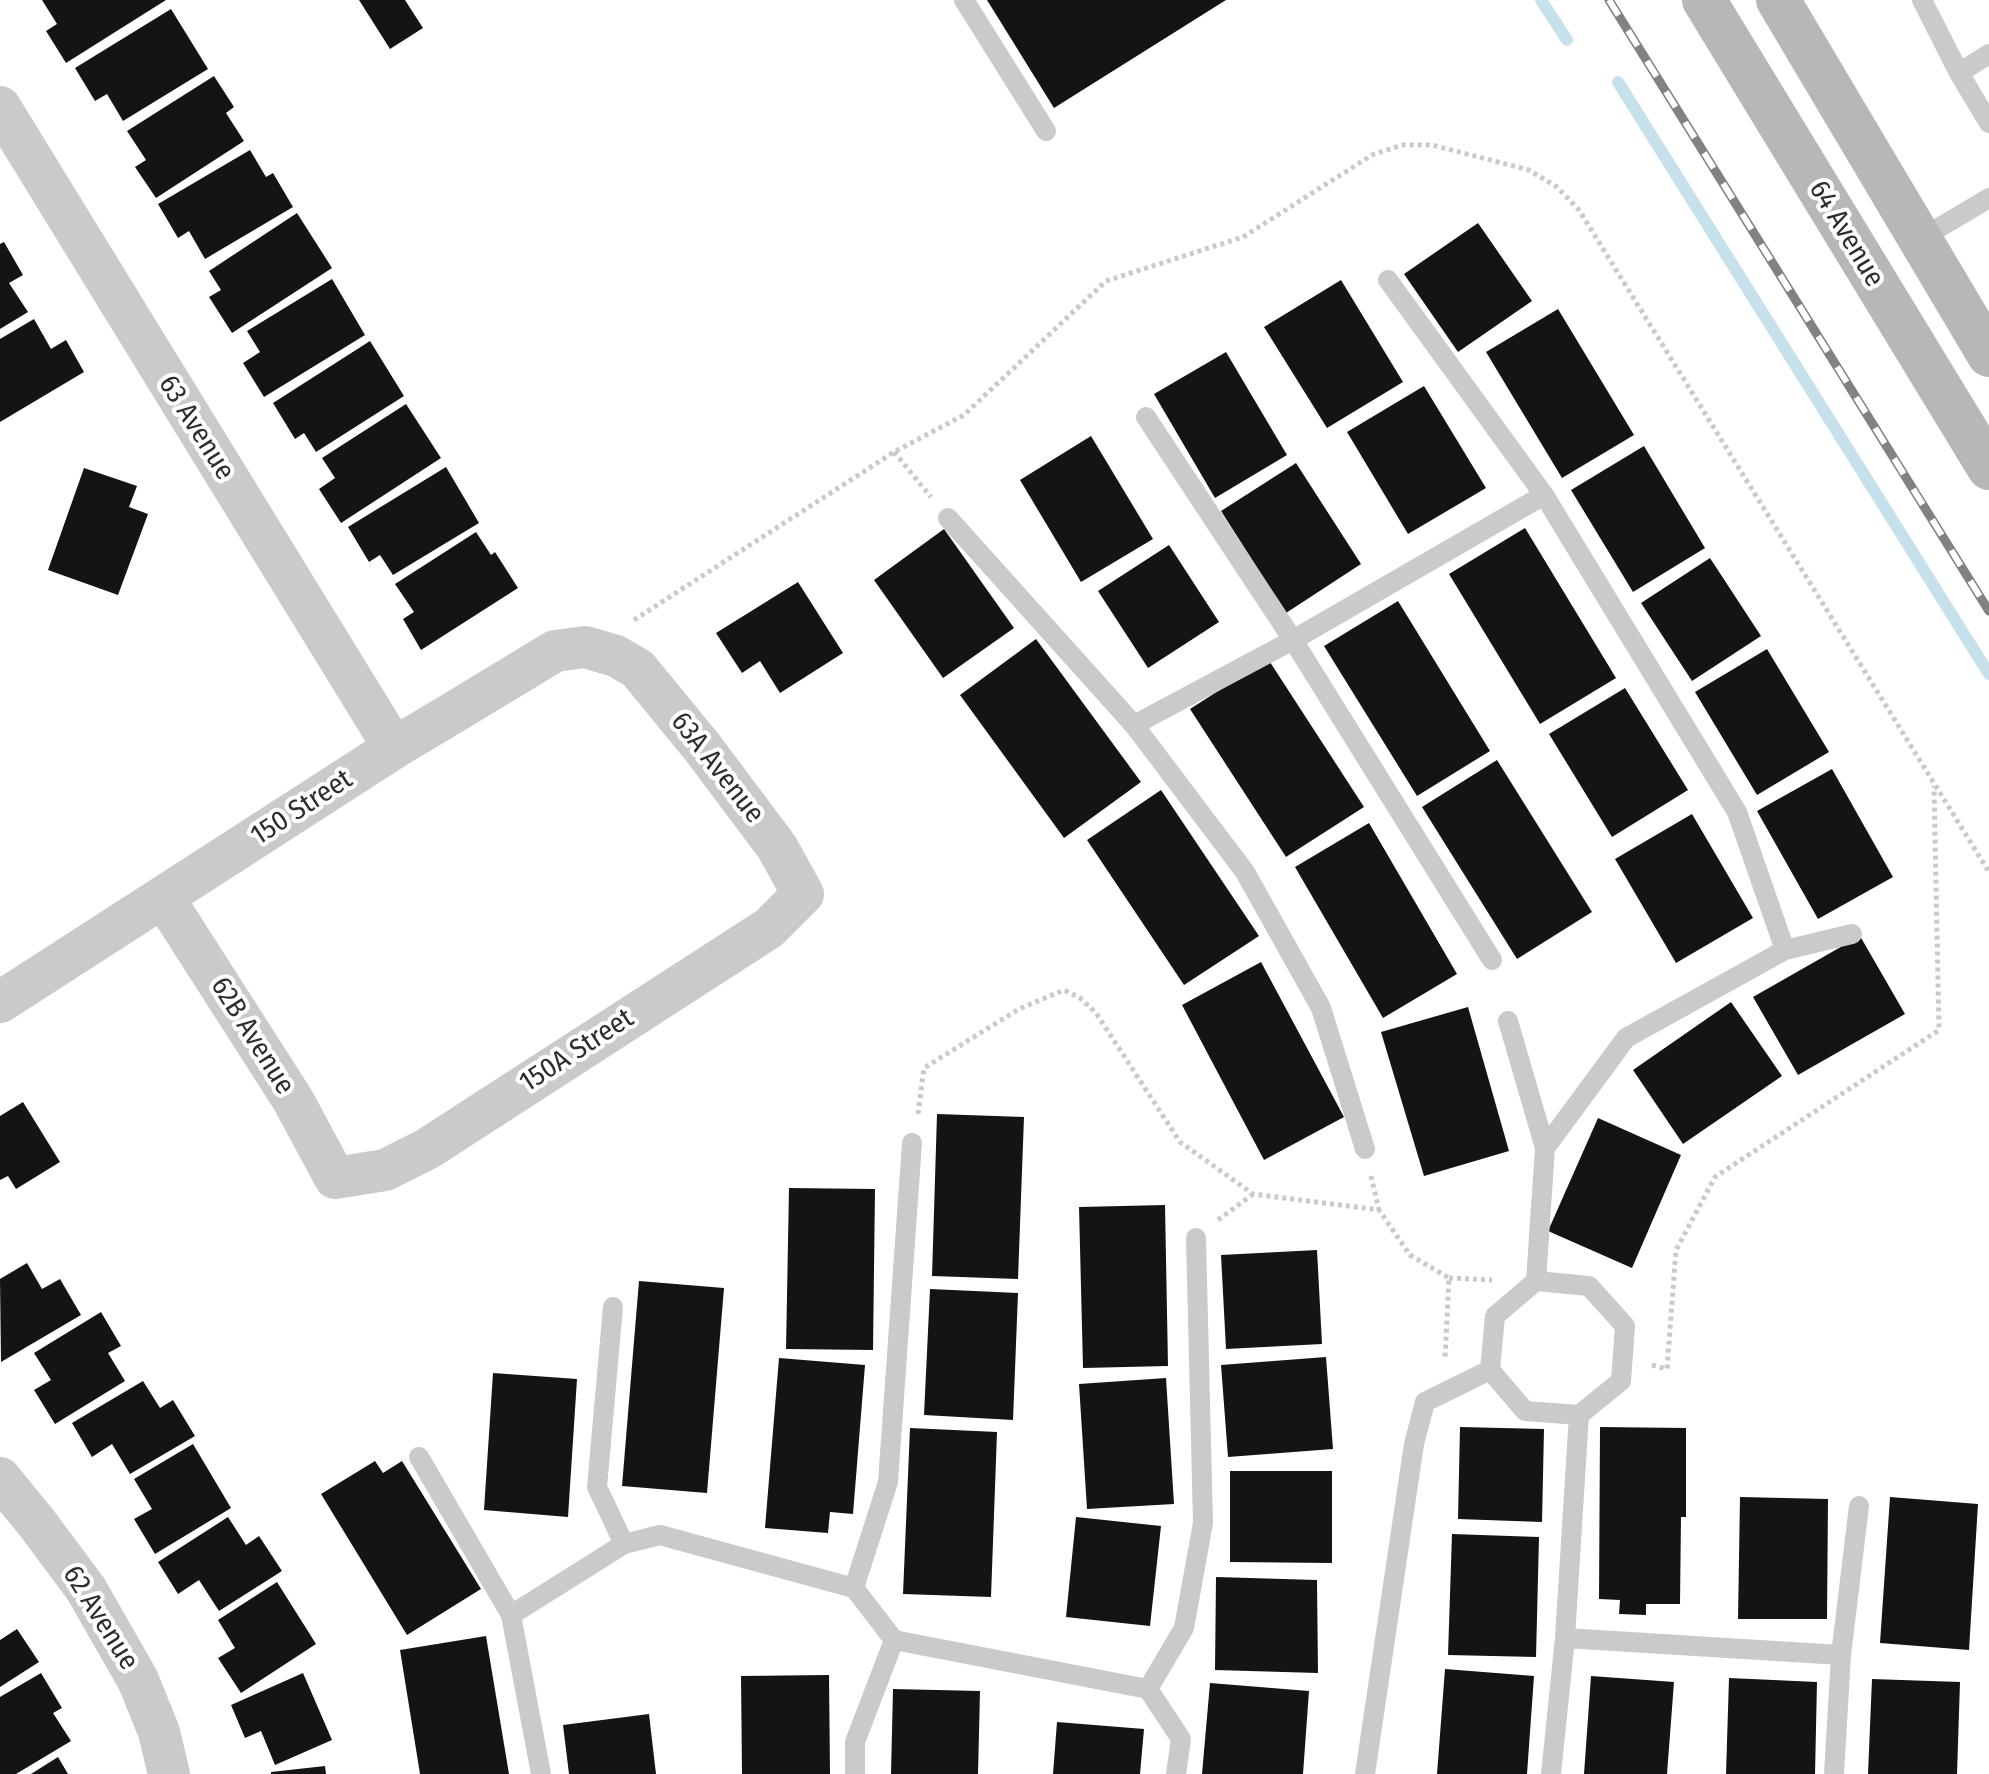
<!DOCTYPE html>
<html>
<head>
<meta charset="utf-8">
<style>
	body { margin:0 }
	canvas { display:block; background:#fff }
</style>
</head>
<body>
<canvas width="1989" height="1774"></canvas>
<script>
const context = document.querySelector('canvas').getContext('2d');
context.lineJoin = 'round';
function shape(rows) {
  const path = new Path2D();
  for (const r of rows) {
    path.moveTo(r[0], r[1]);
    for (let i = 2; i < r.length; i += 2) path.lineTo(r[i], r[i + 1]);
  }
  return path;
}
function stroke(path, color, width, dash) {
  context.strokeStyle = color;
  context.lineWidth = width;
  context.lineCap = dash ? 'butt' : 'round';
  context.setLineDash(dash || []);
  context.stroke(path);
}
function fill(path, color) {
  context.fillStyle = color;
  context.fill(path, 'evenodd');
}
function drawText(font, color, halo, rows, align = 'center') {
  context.font = font + ' "Fira Sans Condensed",sans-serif';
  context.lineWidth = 8;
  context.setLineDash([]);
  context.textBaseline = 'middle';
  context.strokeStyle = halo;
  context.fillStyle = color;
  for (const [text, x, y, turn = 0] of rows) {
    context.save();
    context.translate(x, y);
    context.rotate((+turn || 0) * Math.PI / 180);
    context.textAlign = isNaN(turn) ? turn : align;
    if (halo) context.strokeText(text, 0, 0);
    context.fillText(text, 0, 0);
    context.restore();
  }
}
const stream = shape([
	[1541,0,1567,40],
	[1618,82,1989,674]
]);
const building = shape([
	[42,0,166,0,66,63,46,31,57,24],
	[359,0,405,0,423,28,390,49],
	[987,0,1226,0,1054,108],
	[171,9,208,69,123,121,107,94,95,101,75,68],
	[214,76,234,107,226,113,244,141,156,198,135,167,146,160,127,131],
	[250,150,266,177,273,173,293,207,205,259,189,231,178,238,158,204],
	[297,213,332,268,232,333,209,297,221,290,209,271],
	[1478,223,1532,301,1458,352,1404,274],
	[4,242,23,275,9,283,28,312,0,329,0,244],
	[332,279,365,335,264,397,243,363,260,352,247,331],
	[1341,280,1403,382,1327,428,1264,327],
	[1558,309,1634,435,1562,478,1486,352],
	[34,319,51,349,66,340,84,372,0,422,0,339],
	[370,341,404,396,316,452,304,433,295,439,273,403],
	[1226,352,1287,455,1215,498,1154,394],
	[1424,386,1486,488,1408,534,1347,432],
	[406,404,441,458,341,523,319,489,335,478,322,458],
	[1091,436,1153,539,1081,582,1020,480],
	[1644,446,1705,548,1633,592,1571,490],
	[1296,463,1361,564,1286,613,1221,511],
	[446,467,479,523,393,575,380,555,369,562,348,527],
	[84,468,137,486,129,507,148,514,118,595,48,570],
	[1525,528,1616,678,1540,724,1449,574],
	[944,529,1014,628,943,678,874,580],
	[476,532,491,555,495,552,518,588,421,650,403,619,414,612,395,584],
	[1169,545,1219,622,1148,668,1098,591],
	[1710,558,1761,636,1692,681,1641,603],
	[798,582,843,653,780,693,760,661,742,673,716,633],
	[1398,601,1490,751,1417,796,1324,646],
	[1036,639,1141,782,1064,838,960,695],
	[1767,649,1829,752,1757,795,1695,692],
	[1268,659,1364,807,1286,857,1190,709],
	[1625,688,1688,790,1612,837,1549,734],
	[1497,760,1592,912,1517,959,1422,807],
	[1832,769,1893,877,1818,919,1757,811],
	[1161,790,1259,936,1184,985,1087,840],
	[1692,814,1753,918,1676,963,1615,859],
	[1369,823,1457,974,1383,1018,1295,867],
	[1860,936,1905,1014,1798,1075,1753,997],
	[1261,962,1344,1117,1264,1160,1182,1005],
	[1731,1002,1782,1076,1683,1144,1633,1070],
	[1468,1007,1509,1151,1424,1176,1381,1032],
	[23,1102,60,1162,16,1189,8,1176,0,1180,0,1116],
	[937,1114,1024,1117,1018,1279,932,1276],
	[1598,1118,1681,1155,1632,1268,1548,1231],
	[789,1188,875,1189,873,1350,786,1349],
	[1165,1205,1168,1366,1083,1368,1079,1207],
	[1317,1250,1322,1344,1226,1349,1221,1255],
	[27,1263,42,1289,60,1279,81,1315,1,1362,0,1279],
	[639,1281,724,1288,707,1493,622,1486],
	[930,1289,1018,1293,1013,1420,924,1415],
	[101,1312,121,1346,108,1353,125,1381,55,1424,34,1390,51,1380,34,1353],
	[1326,1357,1333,1449,1228,1457,1221,1365],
	[779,1358,865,1365,853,1514,830,1512,828,1533,765,1528],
	[493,1373,577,1379,568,1517,484,1510],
	[1166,1378,1174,1504,1087,1509,1079,1384],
	[143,1381,160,1408,173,1400,195,1436,130,1474,112,1444,92,1457,72,1423],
	[1460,1427,1544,1429,1542,1522,1458,1519],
	[1600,1427,1686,1428,1686,1517,1681,1517,1680,1604,1646,1604,1646,1615,1619,1614,1620,1600,1599,1599],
	[910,1428,997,1432,991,1597,903,1594],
	[193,1444,231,1508,155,1554,134,1519,152,1509,134,1479],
	[375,1461,383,1473,402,1461,481,1589,407,1635,321,1494],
	[1230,1471,1332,1471,1332,1563,1230,1562],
	[1740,1497,1828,1499,1827,1619,1738,1619],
	[1890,1497,1978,1504,1969,1650,1880,1643],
	[228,1517,246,1545,259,1536,282,1571,219,1611,199,1580,178,1594,158,1562],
	[1076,1517,1161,1526,1150,1626,1066,1617],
	[1452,1534,1539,1537,1536,1657,1448,1655],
	[1216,1577,1317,1580,1318,1673,1215,1670],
	[277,1582,316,1644,241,1693,218,1658,235,1648,218,1620],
	[17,1629,39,1662,0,1687,0,1640],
	[486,1636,509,1774,420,1774,400,1650],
	[1445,1669,1534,1676,1527,1774,1437,1774],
	[41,1673,62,1708,53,1713,71,1741,16,1774,0,1774,0,1697],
	[303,1673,332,1740,275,1765,261,1731,245,1738,231,1705],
	[829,1675,830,1774,742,1774,741,1676],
	[1591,1676,1674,1682,1667,1774,1584,1774],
	[1729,1678,1817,1682,1815,1774,1726,1774],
	[1872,1679,1960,1682,1957,1774,1868,1774],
	[1210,1683,1309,1691,1303,1774,1202,1774],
	[893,1689,980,1691,978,1774,891,1774],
	[649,1714,656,1774,569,1774,563,1725],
	[1057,1722,1144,1729,1140,1774,1053,1774],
	[58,1757,68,1774,31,1774],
	[325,1766,326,1774,271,1774,271,1772]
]);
const path = shape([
	[894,452,931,497],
	[634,620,894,452,964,415,1106,281,1243,237,1372,155,1402,145,1432,145,1529,170,1557,187,1579,210,1989,872],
	[918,1114,924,1068,1019,1009,1064,990,1080,998,1096,1013,1180,1142,1253,1194,1379,1210,1410,1255,1449,1278,1445,1359],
	[1371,1176,1379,1210],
	[1218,1220,1253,1194],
	[1449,1278,1492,1280],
	[1652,1365,1667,1369,1676,1250,1715,1177,1939,1030,1934,786]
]);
const lane = shape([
	[964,0,1046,131],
	[1922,0,1959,73],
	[1989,54,1959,73,1989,123],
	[1920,239,1989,198],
	[1388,280,1544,495,1737,812,1785,950],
	[1146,417,1293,640,1492,960],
	[948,518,1134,725,1245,872,1321,1008,1365,1149],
	[1134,725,1293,640,1544,495],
	[1508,1021,1545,1148,1536,1281],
	[1545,1148,1626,1038,1785,950,1852,934],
	[1536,1281,1589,1286,1625,1326,1621,1381,1579,1415,1525,1411,1490,1370,1495,1316,1536,1281],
	[613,1307,597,1487,624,1544],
	[419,1457,511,1615,541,1774],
	[854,1588,888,1482,912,1143],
	[511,1615,624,1544,660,1535,854,1588,894,1640,1148,1689,1181,1739,1176,1774],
	[1565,1638,1841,1655],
	[1148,1689,1184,1628,1203,1523,1196,1238],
	[855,1774,855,1742,894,1640],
	[1365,1774,1414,1444,1425,1402,1490,1370],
	[1551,1774,1565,1638,1579,1415],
	[1834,1774,1841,1655,1859,1506]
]);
const street = shape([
	[0,107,394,748],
	[0,1002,163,897,394,748,451,714,555,651,585,647,616,656,638,669,702,747,777,847,803,894,769,928,427,1149,385,1170,335,1178,293,1100,163,897],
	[0,1478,36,1522,86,1589,138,1680,159,1732,169,1774]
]);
const secondary = shape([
	[1704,0,1989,468],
	[1778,0,1989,355]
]);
const rail = shape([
	[1609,0,1989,611]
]);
const streetNames = [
	["64 Avenue",1846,234,59],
	["63 Avenue",196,428,58],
	["63A Avenue",717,768,52],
	["150 Street",302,808,-33],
	["62B Avenue",252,1036,58],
	["150A Street",577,1051,-33],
	["62 Avenue",100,1618,58]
];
stroke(stream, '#c6e1eb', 12);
fill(building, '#141414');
stroke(path, '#cacaca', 5, [4, 4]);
stroke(lane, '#cacaca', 20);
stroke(street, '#cacaca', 42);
stroke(secondary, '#b7b7b7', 44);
stroke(rail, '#828282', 9);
stroke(rail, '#fff', 6, [18]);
drawText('28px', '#2d2d2d', '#fff', streetNames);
</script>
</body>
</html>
